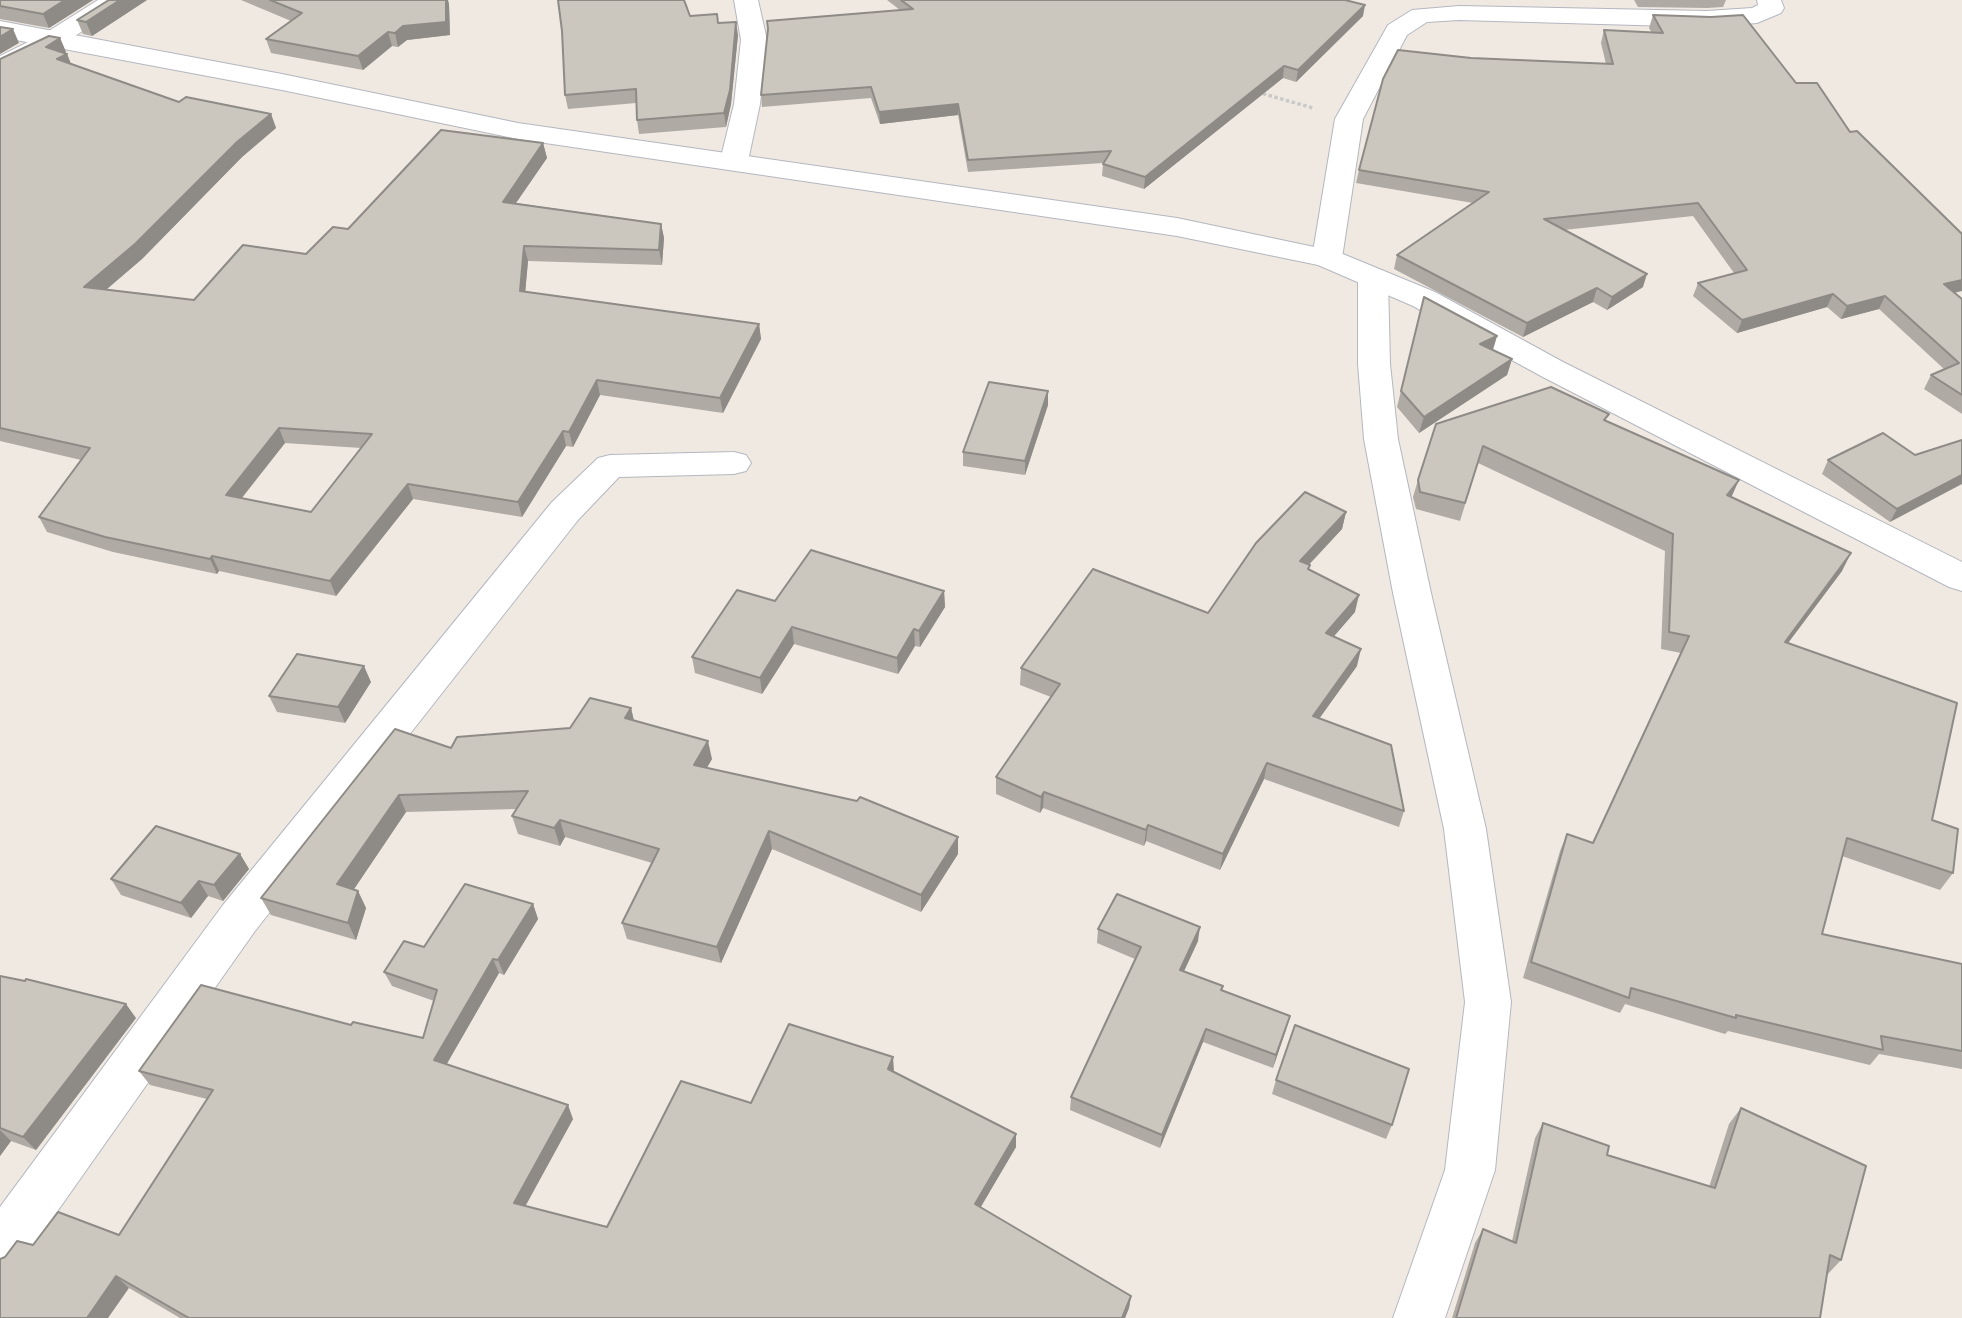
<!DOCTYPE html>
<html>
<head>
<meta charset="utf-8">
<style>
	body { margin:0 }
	canvas { display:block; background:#efe9e1 }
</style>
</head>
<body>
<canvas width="1962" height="1318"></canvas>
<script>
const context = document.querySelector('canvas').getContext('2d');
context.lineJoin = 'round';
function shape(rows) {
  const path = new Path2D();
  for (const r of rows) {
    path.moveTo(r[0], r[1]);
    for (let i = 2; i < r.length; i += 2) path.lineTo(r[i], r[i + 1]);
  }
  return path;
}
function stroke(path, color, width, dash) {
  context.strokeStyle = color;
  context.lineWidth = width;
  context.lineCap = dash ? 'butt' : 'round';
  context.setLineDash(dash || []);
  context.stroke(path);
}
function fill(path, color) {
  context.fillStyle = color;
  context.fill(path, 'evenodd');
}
const path = shape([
	[1257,92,1313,108]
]);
const street = shape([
	[98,0,127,0,124,5,62,44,0,74,0,56,44,34,98,0],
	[734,0,758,0,767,40,760,104,748,161,744,167,734,169,724,167,720,161,734,104,741,40,734,0],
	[1757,0,1781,0,1784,8,1781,13,1757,23,1707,27,1459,20,1427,22,1407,35,1363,119,1342,258,1338,264,1327,267,1316,264,1312,258,1335,119,1388,25,1412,10,1459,6,1707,11,1752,8,1758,5,1757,0],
	[1373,270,1384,273,1388,279,1390,364,1398,439,1431,593,1486,829,1511,1002,1495,1170,1445,1318,1393,1318,1445,1170,1465,1002,1444,829,1393,593,1364,439,1358,364,1358,279,1362,273,1373,270],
	[734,452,746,455,751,463,746,471,734,474,619,477,578,520,255,931,18,1267,0,1274,0,1207,223,905,552,502,598,458,610,455,734,452]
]);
const secondary = shape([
	[0,21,282,74,518,123,1177,218,1338,252,1435,292,1563,362,1962,562,1962,591,1949,587,1541,376,1413,306,1318,265,1177,236,518,139,282,90,0,37,0,21]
]);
const wall = shape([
	[0,0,93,0,49,28,0,19],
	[109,0,147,0,92,36,83,34,77,20],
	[241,0,448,0,449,5,450,35,407,40,398,47,392,46,363,70,271,53,266,39,291,21],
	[887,0,1345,0,1363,16,1296,82,1283,78,1144,189,1102,176,1103,163,968,172,958,115,880,124,871,98,762,107,761,95,768,33,767,21,900,10],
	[1634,0,1726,0,1723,7,1707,8,1638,7],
	[1653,15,1962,299,1962,414,1924,389,1931,375,1944,369,1879,309,1841,319,1827,307,1737,333,1693,296,1698,283,1734,273,1693,216,1564,230,1643,287,1607,310,1593,302,1523,337,1394,269,1397,255,1473,203,1356,183,1359,170,1471,58,1606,64,1601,43,1604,30,1652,33,1649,28],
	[690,16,718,23,738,35,731,104,726,127,639,134,637,120,636,103,568,109,565,95,562,31],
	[60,38,66,52,64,53,67,54,71,64,179,102,271,114,276,128,242,157,142,259,106,289,194,300,306,254,348,229,543,143,547,158,516,203,661,224,664,238,662,265,528,261,525,292,759,324,761,339,723,413,600,395,573,447,566,446,522,517,413,499,336,596,219,571,217,574,113,552,47,532,39,517,81,460,0,441,0,59],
	[285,443,361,448,311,512,242,498],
	[1424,297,1497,336,1493,350,1512,359,1507,375,1419,433,1397,407],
	[1551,387,1731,497,1842,571,1788,643,1932,820,1953,873,1940,890,1842,856,1822,934,1962,964,1962,1069,1879,1054,1870,1065,1728,1031,1725,1034,1625,1004,1620,1013,1523,978,1560,851,1567,834,1593,843,1681,653,1661,649,1665,551,1478,463,1460,521,1416,509,1413,497,1418,480],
	[1048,405,1025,475,963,466,963,452],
	[1962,440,1890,522,1822,474,1828,460,1915,455],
	[1346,512,1342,529,1309,565,1309,569,1355,612,1334,636,1357,666,1319,718,1404,811,1399,827,1264,779,1220,870,1146,841,1144,846,1043,808,1040,813,996,794,996,777,1051,697,1020,685,1021,668,1208,613],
	[944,591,945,607,920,647,915,646,898,674,794,644,762,694,695,673,692,657,775,601],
	[371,682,345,723,277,712,269,696],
	[631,708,634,720,712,759,707,768,958,854,921,912,772,849,721,963,627,939,622,923,652,863,565,837,560,846,518,834,512,816,516,809,406,812,354,889,358,891,366,908,356,940,271,915,261,898,451,748,570,728],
	[240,854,249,869,223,901,208,896,191,918,121,895,111,879],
	[533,904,538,919,504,975,499,973,446,1065,573,1119,525,1206,607,1227,751,1103,894,1071,894,1072,1016,1134,1016,1147,980,1207,1131,1296,1129,1308,1125,1318,180,1318,129,1288,33,1245,119,1235,207,1099,150,1085,139,1071,351,1025,423,1038,434,1001,392,986,384,972,424,947],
	[1098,929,1198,941,1184,971,1222,991,1290,1016,1273,1068,1203,1042,1160,1148,1070,1110,1071,1097,1135,959,1097,943],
	[0,976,136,1018,36,1150,11,1141,0,1156],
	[1276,1080,1392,1125,1386,1139,1272,1094],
	[1741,1108,1841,1260,1827,1275,1820,1318,1452,1318,1475,1243,1483,1229,1512,1241,1535,1138,1543,1123,1607,1155,1709,1187,1729,1124]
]);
const shadedWall = shape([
	[65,0,93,0,49,28,43,14],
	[120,0,147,0,92,36,86,22],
	[446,0,448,0,449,5,450,35,407,40,398,47,395,33,403,26],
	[1365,5,1363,16,1296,82,1298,70],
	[736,22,738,35,731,104,726,127,724,113],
	[13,29,19,43,0,54,0,37],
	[388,32,392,46,363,70,358,56],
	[60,38,66,52,52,61,46,47],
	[67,54,73,69,57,59],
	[1284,66,1283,78,1144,189,1145,177],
	[958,104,958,115,880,124,879,112],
	[271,114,276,128,242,157,142,259,92,302,84,287,237,142],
	[543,143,547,158,507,216,503,202],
	[661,224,664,238,662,265,659,250],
	[524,246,528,261,524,306,520,291],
	[1647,274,1643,287,1607,310,1612,297],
	[1962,280,1962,291,1937,297,1944,284],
	[1597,288,1593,302,1523,337,1527,323],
	[1833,294,1827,307,1737,333,1742,320],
	[1885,296,1879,309,1841,319,1847,306],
	[759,324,761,339,723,413,720,398],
	[1497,336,1492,352,1480,344],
	[1512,359,1507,375,1419,433,1424,417],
	[597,380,600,395,573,447,569,432],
	[1048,391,1048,405,1025,475,1025,461],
	[279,428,285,443,232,510,226,495],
	[563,431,566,446,522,517,518,502],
	[1962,475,1962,484,1890,522,1897,509],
	[1739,480,1731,498,1727,495],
	[408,484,413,499,336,596,330,581],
	[1346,512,1342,529,1296,578,1300,561],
	[1851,553,1842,571,1776,659,1785,642],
	[212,556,219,571,217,574,210,559],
	[944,591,945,607,920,647,919,631],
	[1359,595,1355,612,1322,650,1326,633],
	[792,627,794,644,762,694,760,678],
	[914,629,915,646,898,674,897,658],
	[1361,649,1357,666,1309,733,1313,716],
	[364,666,371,682,345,723,338,707],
	[631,708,635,726,625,718],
	[708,741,712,759,698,782,694,765],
	[1267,763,1264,779,1220,870,1223,854],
	[1044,792,1043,808,1040,813,1041,797],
	[399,795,406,812,346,901,337,884],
	[560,820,565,837,560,846,554,828],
	[1148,825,1146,841,1144,846,1146,830],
	[769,831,772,849,721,963,717,947],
	[958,837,958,854,921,912,921,895],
	[240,854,249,869,223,901,214,885],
	[199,881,208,896,191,918,181,903],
	[358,891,366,908,356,940,348,923],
	[533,904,538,919,504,975,498,960],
	[1200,927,1198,941,1178,984,1180,970],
	[493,959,499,973,441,1074,434,1060],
	[126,1004,136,1018,36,1150,23,1137],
	[1290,1016,1286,1030,1273,1068,1276,1055],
	[1206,1029,1203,1042,1160,1148,1162,1135],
	[893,1057,894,1071,889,1083,888,1069],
	[568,1105,573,1119,520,1216,514,1203],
	[0,1130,11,1141,0,1156],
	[1016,1134,1016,1147,975,1217,975,1204],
	[116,1276,129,1288,108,1318,87,1318],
	[1131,1296,1129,1308,1125,1318,1122,1318]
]);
const building = shape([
	[0,0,65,0,43,14,0,6,0,0],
	[109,0,120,0,86,22,77,20,109,0],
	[270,0,446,0,446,22,403,26,395,33,388,32,358,56,266,39,302,13,270,0],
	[558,0,684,0,690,16,717,14,718,23,736,22,730,90,724,113,637,120,636,89,565,95,562,31,558,0],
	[901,0,1345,0,1365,5,1298,70,1284,66,1145,177,1103,164,1111,151,968,160,958,104,879,112,871,87,761,95,768,29,767,21,913,9,901,0],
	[1653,15,1711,17,1743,15,1796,83,1817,83,1850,132,1857,131,1962,234,1962,280,1944,284,1962,299,1962,395,1931,375,1959,363,1885,296,1847,306,1833,294,1742,320,1698,283,1747,270,1698,203,1544,219,1647,274,1612,297,1597,288,1527,323,1397,255,1489,192,1359,170,1383,79,1398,50,1471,58,1613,64,1604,30,1663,33,1653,15],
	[0,27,13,29,0,37,0,27],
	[49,36,60,38,46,47,67,54,57,59,179,102,186,97,271,114,237,142,135,244,84,287,194,300,243,245,306,254,333,227,348,229,441,130,543,143,503,202,661,224,659,250,524,246,520,291,759,324,720,398,597,380,569,432,563,431,518,502,408,484,330,581,212,556,210,559,105,537,39,517,90,448,0,428,0,59,49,36],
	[279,428,372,434,311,512,226,495,279,428],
	[1424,297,1497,336,1480,344,1512,359,1424,417,1401,391,1424,297],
	[989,382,1048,391,1025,461,963,452,989,382],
	[1551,387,1609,414,1604,420,1739,480,1727,495,1851,553,1785,642,1957,703,1932,820,1958,829,1953,873,1847,838,1822,934,1962,964,1962,1051,1881,1036,1883,1050,1736,1015,1736,1018,1631,988,1629,998,1531,962,1567,834,1593,843,1689,636,1669,632,1673,534,1483,446,1465,503,1420,492,1418,480,1436,424,1551,387],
	[1883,433,1915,455,1962,440,1962,475,1897,509,1828,460,1883,433],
	[1305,492,1346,512,1300,561,1310,565,1308,569,1359,595,1326,633,1361,649,1313,716,1391,745,1404,811,1267,763,1223,854,1148,825,1146,830,1044,792,1041,797,996,777,1060,684,1021,668,1093,569,1208,613,1256,543,1305,492],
	[811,550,944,591,919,631,914,629,897,658,792,627,760,678,692,657,737,590,775,601,811,550],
	[297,654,364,666,338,707,269,696,297,654],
	[590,698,631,708,625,718,708,741,694,765,857,801,860,797,958,837,921,895,769,831,717,947,622,923,659,849,560,820,554,828,512,816,528,791,399,795,337,884,358,891,348,923,261,898,395,729,451,748,457,737,570,728,590,698],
	[156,826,240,854,214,885,199,881,181,903,111,879,156,826],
	[465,884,533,904,498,960,493,959,434,1060,568,1105,514,1203,607,1227,681,1081,751,1103,789,1024,893,1057,888,1069,1016,1134,975,1204,1131,1296,1122,1318,189,1318,116,1276,87,1318,0,1318,0,1259,5,1257,17,1241,33,1245,58,1212,119,1235,213,1090,139,1071,201,985,351,1025,353,1022,423,1038,437,990,384,972,404,941,424,947,465,884],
	[1117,894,1200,927,1180,970,1223,986,1221,990,1290,1016,1276,1055,1206,1029,1162,1135,1071,1097,1141,947,1098,929,1117,894],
	[0,976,25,981,26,979,126,1004,23,1137,0,1128,0,976],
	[1295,1025,1409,1069,1392,1125,1276,1080,1295,1025],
	[1741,1108,1866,1166,1841,1260,1830,1255,1820,1318,1456,1318,1483,1229,1516,1243,1543,1123,1609,1146,1607,1155,1715,1188,1741,1108]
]);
stroke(street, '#b4b7c1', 2);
stroke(secondary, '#b4b7c1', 2);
stroke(path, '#c9c9c9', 3.5, [3.5, 2.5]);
fill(street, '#fff');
fill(secondary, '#fff');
fill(wall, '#afaba4');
fill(shadedWall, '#8e8b86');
fill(building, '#cbc7bf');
stroke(building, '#8e8b86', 2);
</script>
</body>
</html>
